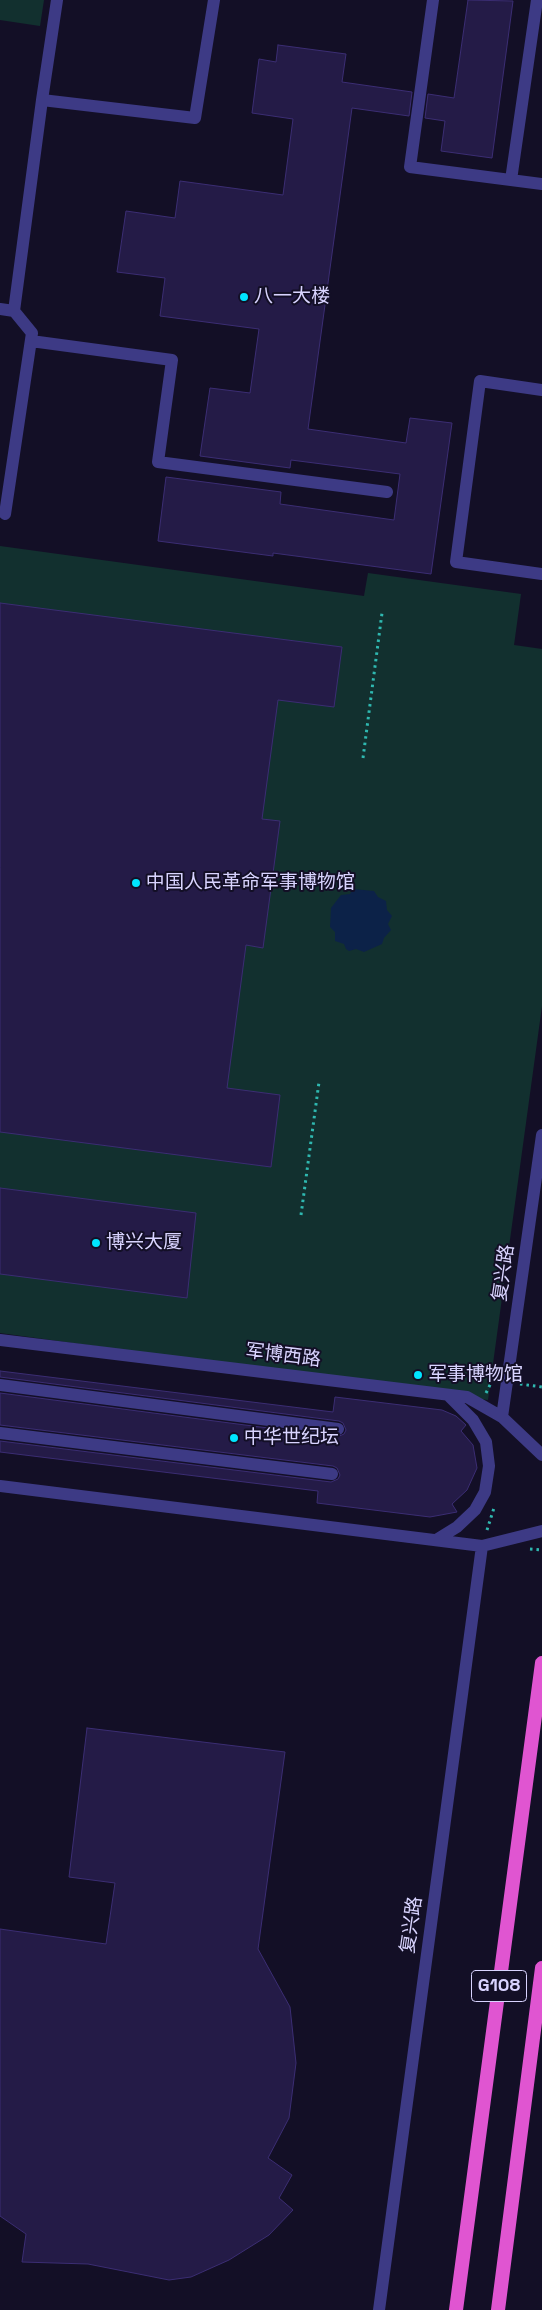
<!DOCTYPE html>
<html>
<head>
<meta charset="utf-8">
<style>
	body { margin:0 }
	canvas { display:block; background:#130f26 }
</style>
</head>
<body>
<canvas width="542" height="2310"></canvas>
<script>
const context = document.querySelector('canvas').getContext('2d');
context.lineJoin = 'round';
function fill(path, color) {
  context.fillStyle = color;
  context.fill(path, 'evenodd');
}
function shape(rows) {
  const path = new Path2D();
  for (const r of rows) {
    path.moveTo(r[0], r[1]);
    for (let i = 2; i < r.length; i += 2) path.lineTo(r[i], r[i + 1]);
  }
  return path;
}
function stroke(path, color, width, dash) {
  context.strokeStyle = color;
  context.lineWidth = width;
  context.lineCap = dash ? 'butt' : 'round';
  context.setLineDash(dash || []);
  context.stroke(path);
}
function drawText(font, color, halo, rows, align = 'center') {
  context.font = font + ' "Space Grotesk","Noto Sans SC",sans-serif';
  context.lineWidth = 4;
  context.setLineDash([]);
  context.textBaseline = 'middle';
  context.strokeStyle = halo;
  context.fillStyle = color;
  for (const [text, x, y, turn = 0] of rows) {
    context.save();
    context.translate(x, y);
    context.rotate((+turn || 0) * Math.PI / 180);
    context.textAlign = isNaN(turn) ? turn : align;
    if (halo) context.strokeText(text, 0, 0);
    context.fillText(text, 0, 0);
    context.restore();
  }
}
const green = shape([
	[0,0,44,0,40,26,0,20],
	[0,546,364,596,368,573,521,594,514,645,542,649,542,1006,488,1400,0,1333]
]);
const water = shape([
	[353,889,374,891,378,897,386,901,387,910,392,916,388,924,391,930,384,938,382,944,364,952,356,949,349,951,346,949,344,944,335,941,335,932,330,927,331,908,341,895,350,894]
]);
const building = shape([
	[468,0,513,1,492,158,441,151,445,121,425,118,428,94,454,98,468,0],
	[278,45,346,54,342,82,412,92,409,116,352,108,308,429,406,443,410,418,452,423,431,574,273,553,273,556,158,541,166,477,281,492,280,504,394,520,400,474,291,460,290,468,200,456,210,388,250,393,259,329,160,316,165,278,117,272,126,211,175,218,180,181,283,195,293,119,252,113,259,59,276,62,278,45],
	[0,603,342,647,334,707,278,700,262,819,280,821,263,948,246,945,227,1088,280,1095,271,1167,0,1132,0,603],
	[0,1188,196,1213,187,1298,0,1274,0,1188],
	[0,1371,333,1412,335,1397,442,1410,456,1416,466,1425,461,1431,473,1445,477,1468,467,1490,452,1504,457,1512,430,1517,317,1503,318,1491,0,1452,0,1441,331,1482,338,1479,340,1475,337,1468,333,1466,0,1425,0,1393,337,1437,344,1434,346,1430,343,1423,339,1421,0,1377,0,1371],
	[87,1728,285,1752,258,1949,290,2007,296,2063,289,2118,268,2158,292,2175,279,2198,293,2210,269,2235,229,2260,191,2277,169,2280,88,2264,22,2262,26,2234,0,2216,0,1929,106,1944,115,1883,69,1877,87,1728]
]);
const path = shape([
	[363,758,382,613],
	[301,1215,319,1082],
	[520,1384,542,1387],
	[486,1393,492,1381],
	[487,1530,494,1508],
	[530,1549,542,1550]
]);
const pedestrian = shape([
	[0,1385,338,1429],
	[0,1433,332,1474]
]);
const minor = shape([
	[433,0,410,167,542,184],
	[42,100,195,118,214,0],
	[511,180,537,0],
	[0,309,14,311,42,100,57,0],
	[31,341,172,360,158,462,387,492],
	[542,390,480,381,456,562,542,574],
	[5,514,32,333,14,311]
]);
const tertiary = shape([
	[0,1340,467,1397,502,1417,542,1455],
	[502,1417,542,1135],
	[0,1486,482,1546,542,1531],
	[436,1540,457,1527,475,1510,485,1492,489,1466,486,1442,473,1420,448,1395],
	[379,2310,482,1546]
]);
const trunk = shape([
	[456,2310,542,1663],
	[498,2310,542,1968]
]);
const markers = [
	[244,297,5,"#00e5ff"],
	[136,883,5,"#00e5ff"],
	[96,1243,5,"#00e5ff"],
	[418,1375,5,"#00e5ff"],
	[234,1438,5,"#00e5ff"]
];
const shields = [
	[499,1986,55]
];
const shieldNames = [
	["G108",499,1986]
];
const poiNames = [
	["八一大楼",254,297],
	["中国人民革命军事博物馆",146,883],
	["博兴大厦",106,1243],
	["军事博物馆",428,1375],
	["中华世纪坛",244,1438]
];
const streetNames = [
	["复兴路",504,1273,-82],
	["军博西路",283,1356,7],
	["复兴路",412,1925,-82]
];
fill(green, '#12302f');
fill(water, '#0c2248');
fill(building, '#241b47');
stroke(building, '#3b2d73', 1);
stroke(path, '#2fb8b0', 3, [2.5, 4]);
stroke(pedestrian, '#3d3a85', 12);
stroke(minor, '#3d3a85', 12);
stroke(tertiary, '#3d3a85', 12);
stroke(trunk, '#e055d1', 14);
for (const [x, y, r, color] of markers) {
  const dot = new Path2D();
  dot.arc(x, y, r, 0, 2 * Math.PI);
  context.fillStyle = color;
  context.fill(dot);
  stroke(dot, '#130f26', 2);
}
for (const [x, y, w] of shields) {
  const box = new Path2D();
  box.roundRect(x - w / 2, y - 15.5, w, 31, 4);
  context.fillStyle = '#130f26';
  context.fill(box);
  stroke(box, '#d9d4ff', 1);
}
drawText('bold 18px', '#d9d4ff', null, shieldNames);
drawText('19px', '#d9d4ff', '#130f26', poiNames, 'left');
drawText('19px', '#d9d4ff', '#130f26', streetNames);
</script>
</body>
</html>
